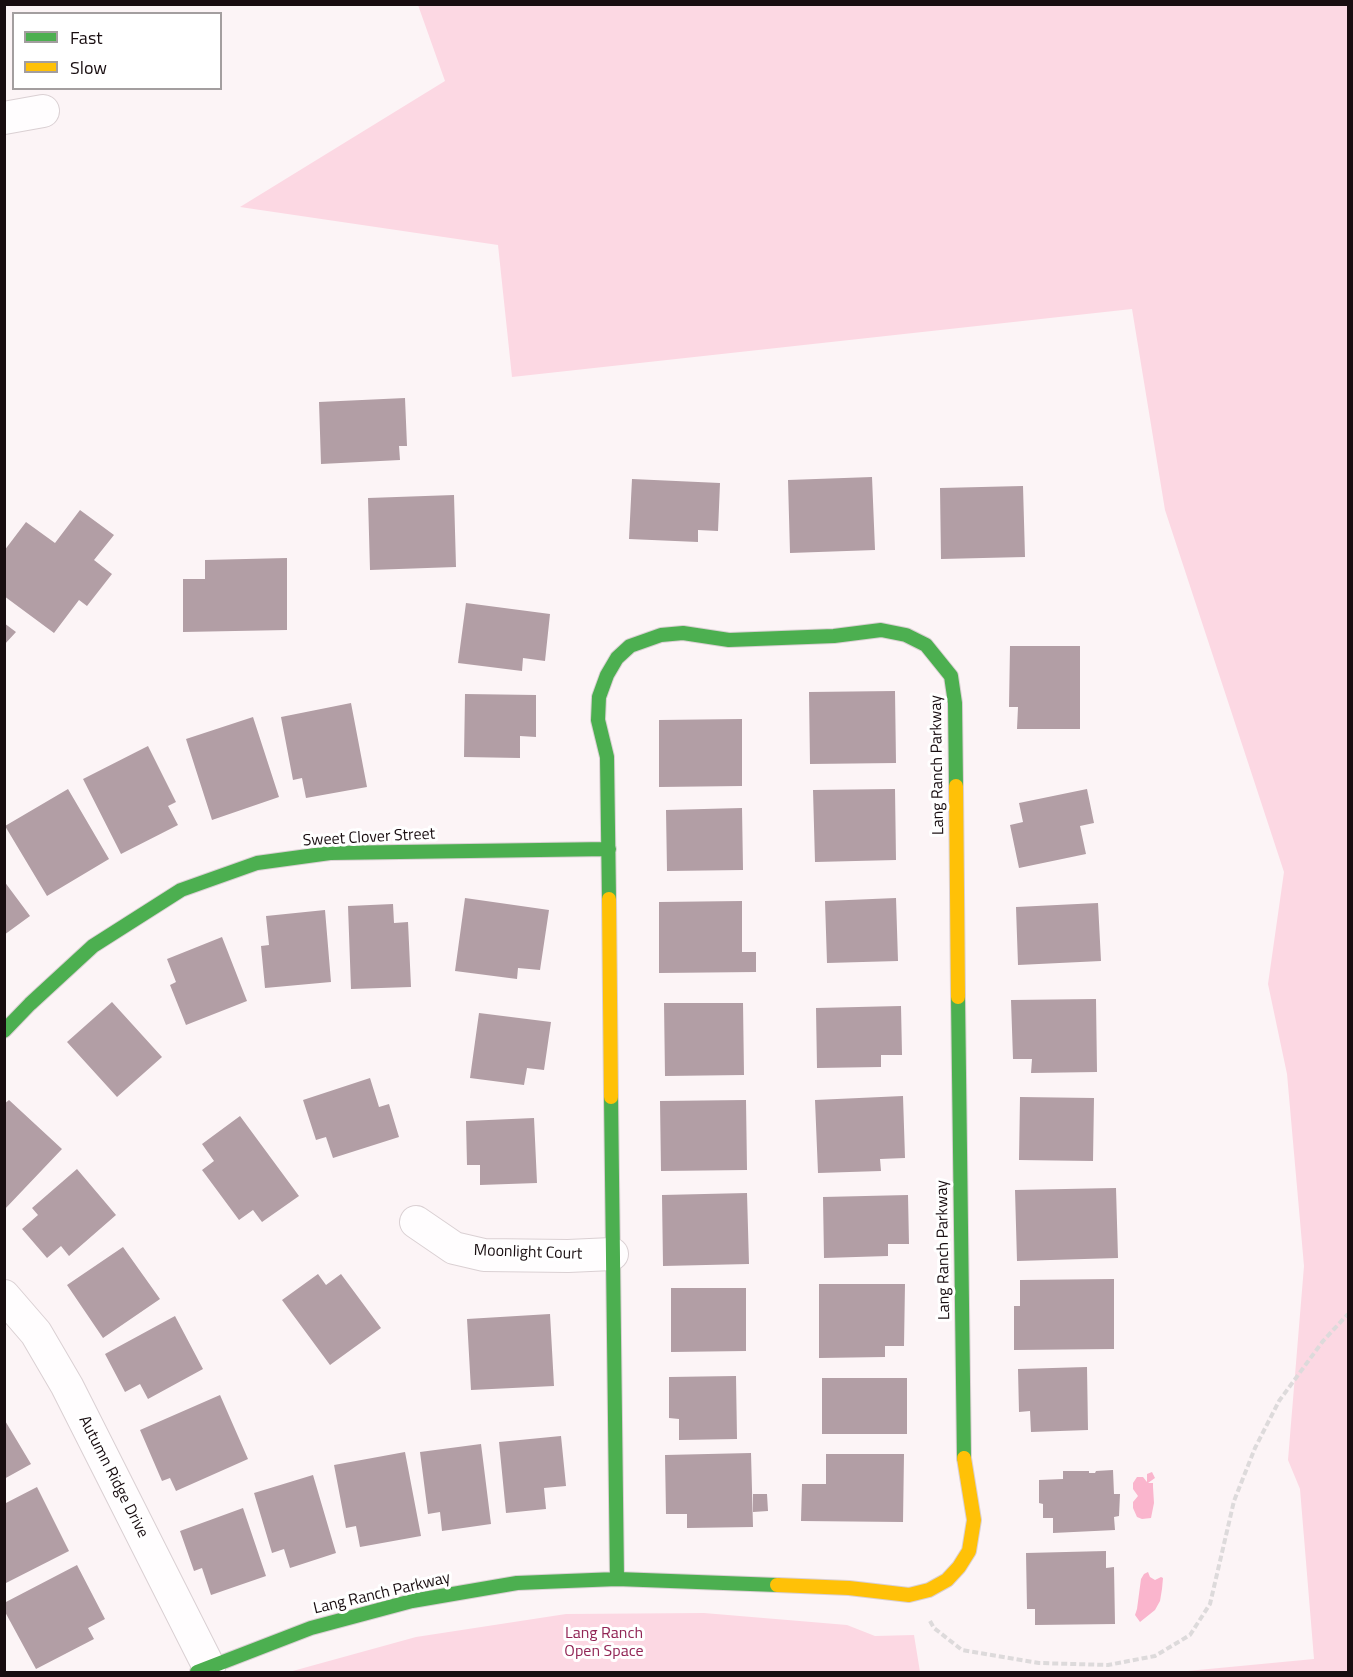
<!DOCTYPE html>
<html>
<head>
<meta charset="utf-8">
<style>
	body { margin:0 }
	#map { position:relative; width:1353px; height:1677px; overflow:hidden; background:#fcf4f6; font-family:"Titillium Web",sans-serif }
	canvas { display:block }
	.frame { position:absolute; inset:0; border:6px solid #180d10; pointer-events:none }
	.legend { position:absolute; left:12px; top:12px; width:210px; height:78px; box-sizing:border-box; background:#fff; border:2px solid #a39e9f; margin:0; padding:8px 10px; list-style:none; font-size:18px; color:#180d10 }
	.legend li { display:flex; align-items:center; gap:12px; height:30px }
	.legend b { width:30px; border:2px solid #a39e9f }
</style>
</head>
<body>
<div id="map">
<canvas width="1353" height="1677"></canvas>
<div class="frame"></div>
<ul class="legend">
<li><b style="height:8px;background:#4caf50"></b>Fast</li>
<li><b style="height:8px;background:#ffc107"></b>Slow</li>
</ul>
</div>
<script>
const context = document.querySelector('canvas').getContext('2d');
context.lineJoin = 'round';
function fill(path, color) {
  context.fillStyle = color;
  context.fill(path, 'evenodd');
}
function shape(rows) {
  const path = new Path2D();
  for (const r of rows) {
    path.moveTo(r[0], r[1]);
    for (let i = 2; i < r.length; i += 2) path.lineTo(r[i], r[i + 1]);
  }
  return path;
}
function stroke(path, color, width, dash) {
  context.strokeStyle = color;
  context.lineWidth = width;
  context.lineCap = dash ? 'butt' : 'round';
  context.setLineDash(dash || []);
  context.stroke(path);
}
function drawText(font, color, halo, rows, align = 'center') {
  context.font = font + ' "Titillium Web",sans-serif';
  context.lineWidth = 6;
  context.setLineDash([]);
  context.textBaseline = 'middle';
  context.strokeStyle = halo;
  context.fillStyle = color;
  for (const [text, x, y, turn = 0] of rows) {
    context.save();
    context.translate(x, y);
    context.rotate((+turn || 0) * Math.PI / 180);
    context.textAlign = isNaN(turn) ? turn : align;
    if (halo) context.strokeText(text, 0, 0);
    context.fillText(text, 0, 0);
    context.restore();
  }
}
const green = shape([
	[418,5,1348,5,1348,1672,1177,1672,1314,1659,1300,1489,1288,1460,1304,1266,1287,1074,1268,984,1284,872,1165,510,1132,309,512,377,498,245,240,207,445,81],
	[704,1613,847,1625,875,1636,914,1635,920,1672,289,1672,416,1637,566,1614]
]);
const water = shape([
	[1152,1472,1155,1478,1148,1483,1153,1483,1153,1487,1154,1503,1151,1518,1142,1519,1137,1517,1133,1508,1133,1502,1138,1496,1133,1489,1133,1483,1137,1477,1143,1477,1147,1482,1147,1474],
	[1148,1572,1150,1577,1155,1580,1161,1577,1163,1578,1162,1589,1160,1601,1155,1610,1140,1622,1135,1615,1137,1609,1141,1579,1144,1574]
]);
const building = shape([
	[405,398,407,446,399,446,400,460,321,464,319,402],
	[872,477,875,550,790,553,788,480],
	[632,479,720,483,718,531,698,530,698,542,629,539],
	[1023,486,1025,557,941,559,940,488],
	[454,495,456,567,370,570,368,498],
	[80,510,114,535,94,560,112,574,87,606,79,600,54,633,4,596,4,551,26,522,55,543],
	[287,558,287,630,183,632,183,579,205,579,205,560],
	[466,603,550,614,545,661,523,658,522,671,458,663],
	[4,623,16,632,4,645],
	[1010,646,1080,646,1080,729,1017,729,1018,707,1009,707],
	[895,691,896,763,810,764,809,692],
	[465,694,536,695,536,737,520,736,520,758,464,757],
	[351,703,367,787,306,798,302,778,293,780,281,717],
	[253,717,279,797,212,820,186,739],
	[742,719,742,786,659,787,659,720],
	[148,746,176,802,168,806,178,825,121,854,83,779],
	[68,789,109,859,47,896,5,826],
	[895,789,896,860,815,862,813,790],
	[1087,789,1094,823,1080,826,1086,854,1019,868,1010,825,1023,822,1019,803],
	[742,808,743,870,667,871,666,810],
	[4,881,30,916,4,935],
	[465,898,549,910,540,970,518,968,517,979,455,971],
	[896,898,898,961,827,963,825,901],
	[742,901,742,952,756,952,756,972,659,973,659,902],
	[1098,903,1101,961,1018,965,1016,907],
	[393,904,394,923,408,922,411,987,351,989,348,906],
	[325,910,331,982,265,988,261,946,269,945,266,916],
	[222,937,247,1001,186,1025,170,985,176,982,167,959],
	[1096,999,1097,1072,1031,1073,1032,1059,1013,1059,1011,1000],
	[112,1002,162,1057,117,1097,67,1042],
	[664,1003,743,1003,744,1075,665,1076],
	[901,1006,902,1055,881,1055,881,1067,817,1068,816,1008],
	[479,1013,551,1022,544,1070,527,1068,524,1085,470,1078],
	[370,1078,379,1107,389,1104,399,1137,333,1158,326,1137,316,1140,303,1100],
	[903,1096,905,1158,880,1159,881,1171,818,1173,815,1100],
	[1020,1097,1094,1098,1093,1161,1019,1160],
	[9,1100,62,1149,4,1210,4,1104],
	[746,1100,747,1170,661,1171,660,1101],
	[240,1116,299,1196,262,1222,253,1210,239,1220,202,1170,214,1161,202,1144],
	[534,1118,537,1183,480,1185,480,1165,467,1165,466,1121],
	[77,1169,116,1215,69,1256,61,1246,47,1258,22,1229,38,1215,32,1208],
	[1116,1188,1118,1258,1017,1261,1015,1190],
	[747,1193,749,1264,663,1266,662,1195],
	[908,1195,909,1244,888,1244,888,1256,824,1258,823,1197],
	[123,1247,160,1299,103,1338,67,1285],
	[318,1274,326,1285,341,1274,381,1328,330,1365,282,1300],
	[1114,1279,1114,1349,1014,1350,1014,1306,1020,1306,1020,1280],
	[819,1284,905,1284,904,1346,885,1346,885,1357,819,1358],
	[671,1288,746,1288,746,1351,671,1352],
	[550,1314,554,1386,471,1390,467,1319],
	[175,1316,203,1369,148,1399,140,1384,125,1392,105,1354],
	[1087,1367,1088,1430,1031,1432,1030,1411,1019,1412,1018,1369],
	[736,1376,737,1439,679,1440,679,1419,669,1418,669,1377],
	[822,1378,907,1378,907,1434,822,1434],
	[220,1395,248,1459,176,1491,170,1478,162,1481,140,1430],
	[4,1419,31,1464,4,1479],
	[561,1436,566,1486,544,1488,546,1509,506,1513,499,1442],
	[481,1444,491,1524,442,1531,440,1512,428,1514,420,1452],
	[405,1452,421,1536,360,1547,356,1526,346,1528,334,1465],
	[751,1453,753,1527,687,1528,687,1514,666,1514,665,1455],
	[826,1454,904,1454,903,1522,801,1521,802,1484,826,1484],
	[1113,1470,1114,1494,1120,1494,1119,1516,1114,1517,1115,1530,1053,1533,1053,1518,1043,1518,1043,1504,1039,1503,1039,1480,1063,1479,1063,1471,1089,1471,1089,1473,1095,1473,1096,1471],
	[313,1475,336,1553,290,1568,284,1549,272,1553,254,1493],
	[37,1487,69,1551,4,1584,4,1504],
	[753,1494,767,1494,768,1511,753,1512],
	[243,1508,266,1576,211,1595,202,1568,194,1571,180,1531],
	[1106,1551,1106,1568,1114,1567,1115,1624,1035,1625,1035,1609,1027,1609,1026,1553],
	[77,1565,105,1619,88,1628,94,1639,36,1669,4,1610,4,1603]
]);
const path = shape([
	[930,1621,934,1628,962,1650,1039,1663,1108,1665,1155,1656,1190,1635,1210,1604,1234,1501,1255,1448,1279,1401,1323,1341,1348,1314]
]);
const street = shape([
	[4,118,43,111],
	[416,1222,454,1248,484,1255,568,1256,612,1254],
	[4,1296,36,1333,67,1386,209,1667]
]);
const fast = shape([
	[609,899,607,757,598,720,599,697,607,675,617,658,630,646,661,635,683,633,729,640,834,636,881,630,906,635,926,645,951,676,955,703,956,786],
	[958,997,964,1458],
	[4,1031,30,1004,93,946,181,890,257,863,330,853,609,849],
	[611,1097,617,1579],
	[197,1672,311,1628,412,1601,517,1583,617,1579,777,1585]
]);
const slow = shape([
	[956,786,958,997],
	[609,899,611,1097],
	[777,1585,849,1588,909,1595,929,1590,947,1580,959,1567,969,1551,974,1520,964,1458]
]);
const streetNames = [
	["Lang Ranch Parkway",938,765,-91],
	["Sweet Clover Street",369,838,-3],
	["Lang Ranch Parkway",944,1250,-91],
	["Moonlight Court",528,1253,2],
	["Autumn Ridge Drive",113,1477,63],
	["Lang Ranch Parkway",382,1594,-13]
];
const parkNames = [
	["Lang Ranch",604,1634],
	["Open Space",604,1652]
];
fill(green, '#fcd8e3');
fill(water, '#fab5cd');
fill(building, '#b29ea5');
stroke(street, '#dad0d3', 34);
stroke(fast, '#dad0d3', 16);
stroke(slow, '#dad0d3', 16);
stroke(path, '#dddadb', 4, [6, 3]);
stroke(street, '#fffdfe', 32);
stroke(fast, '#4caf50', 14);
stroke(slow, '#ffc107', 14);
drawText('16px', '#180d10', '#fff', streetNames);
drawText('16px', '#912555', '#fff', parkNames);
</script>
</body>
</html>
